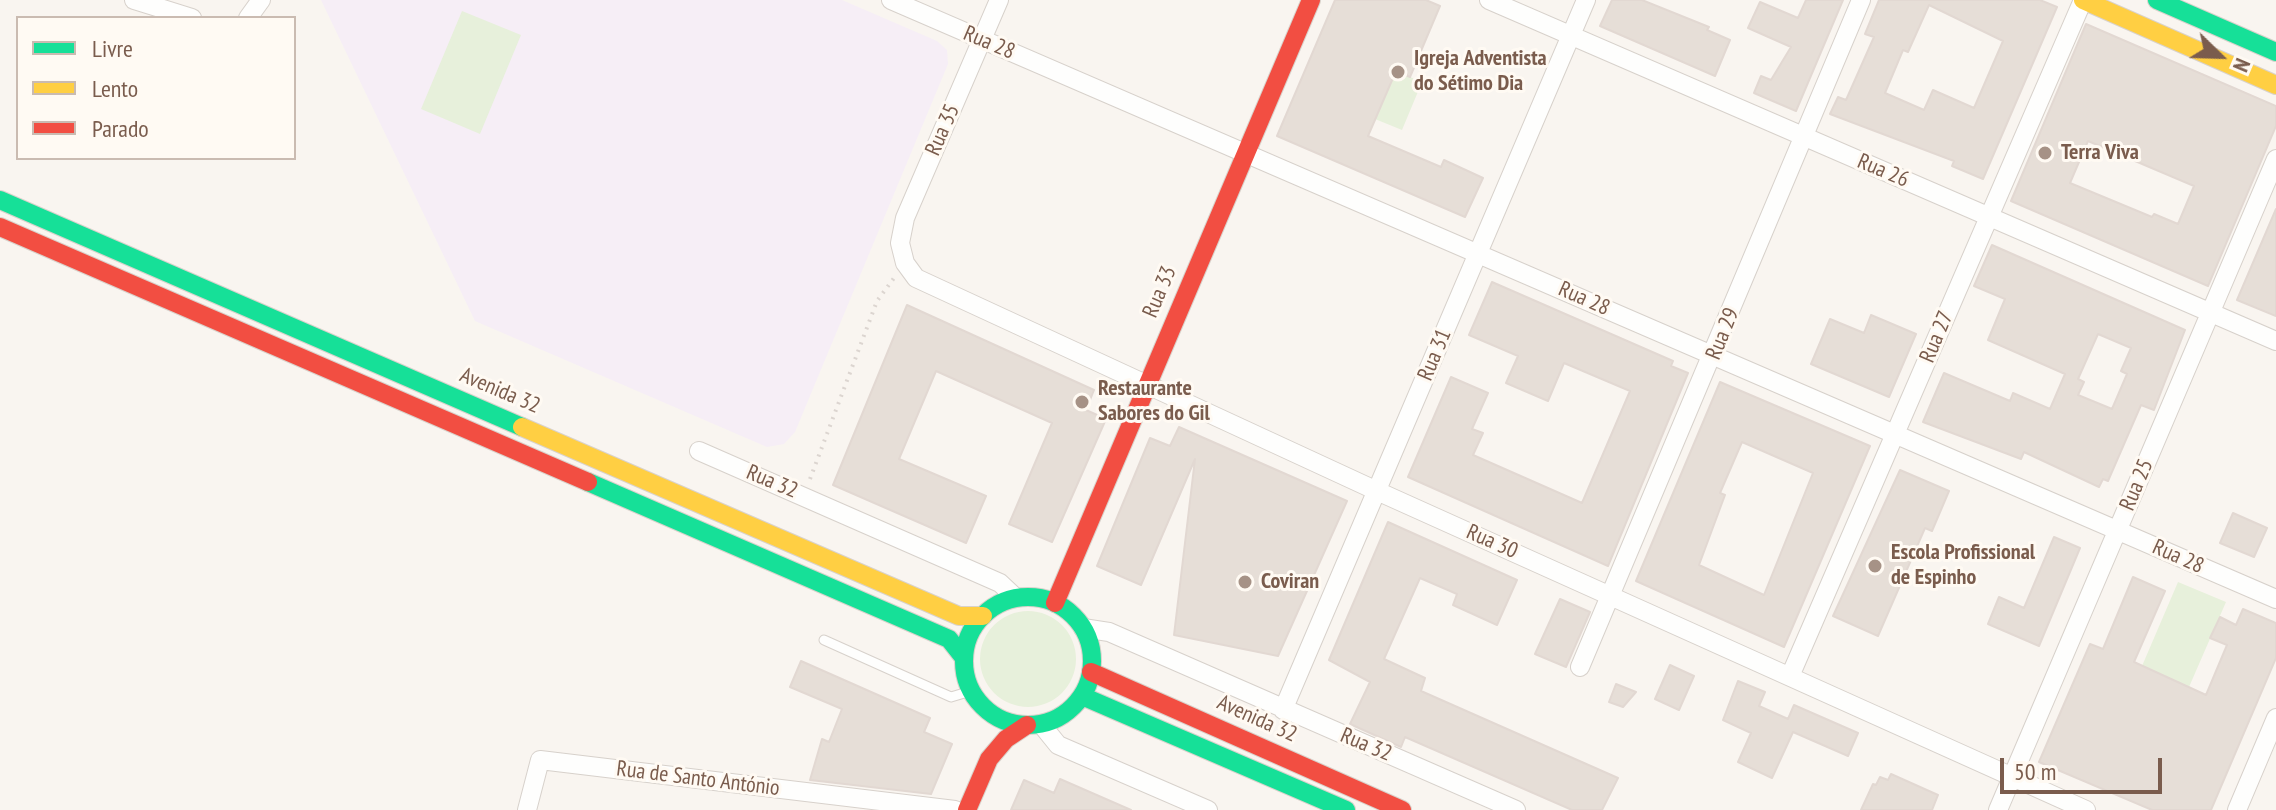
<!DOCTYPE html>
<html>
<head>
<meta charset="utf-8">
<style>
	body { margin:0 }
	#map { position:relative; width:2276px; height:810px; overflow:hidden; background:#f9f5f0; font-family:"PT Sans Narrow",sans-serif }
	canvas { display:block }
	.legend { position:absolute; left:16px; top:16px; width:280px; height:144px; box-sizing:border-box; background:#fffaf3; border:2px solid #cabbb1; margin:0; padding:10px 14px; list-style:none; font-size:24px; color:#7a5c4d }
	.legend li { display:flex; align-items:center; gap:16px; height:40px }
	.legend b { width:40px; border:2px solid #cabbb1 }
	.north { position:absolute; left:2180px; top:16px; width:80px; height:80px; -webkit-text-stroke:6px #fffaf3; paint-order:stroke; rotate:113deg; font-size:22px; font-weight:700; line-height:32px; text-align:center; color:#7a5c4d }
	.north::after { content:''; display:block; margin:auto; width:28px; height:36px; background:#7a5c4d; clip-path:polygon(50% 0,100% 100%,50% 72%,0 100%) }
	.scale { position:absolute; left:2000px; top:758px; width:162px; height:36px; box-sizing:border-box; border:4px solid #7a5c4d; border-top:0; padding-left:10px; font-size:24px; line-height:28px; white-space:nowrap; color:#7a5c4d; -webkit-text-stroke:6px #fffaf3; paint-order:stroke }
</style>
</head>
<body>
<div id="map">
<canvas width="2276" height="810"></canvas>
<ul class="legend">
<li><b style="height:10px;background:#16e098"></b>Livre</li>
<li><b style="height:10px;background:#ffcf43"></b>Lento</li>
<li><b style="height:10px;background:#f24e42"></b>Parado</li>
</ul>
<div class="north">N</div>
<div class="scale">50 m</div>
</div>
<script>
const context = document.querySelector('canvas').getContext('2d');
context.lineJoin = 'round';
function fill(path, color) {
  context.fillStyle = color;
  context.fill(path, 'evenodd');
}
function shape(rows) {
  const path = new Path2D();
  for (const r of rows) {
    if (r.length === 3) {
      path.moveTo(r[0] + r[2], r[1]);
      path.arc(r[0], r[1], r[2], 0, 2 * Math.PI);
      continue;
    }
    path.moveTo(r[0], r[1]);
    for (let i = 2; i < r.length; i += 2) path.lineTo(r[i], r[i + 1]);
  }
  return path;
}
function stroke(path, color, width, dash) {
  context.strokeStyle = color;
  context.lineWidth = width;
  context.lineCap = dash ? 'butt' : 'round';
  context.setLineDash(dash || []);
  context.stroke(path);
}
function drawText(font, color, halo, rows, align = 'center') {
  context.font = font + ' "PT Sans Narrow",sans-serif';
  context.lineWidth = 6;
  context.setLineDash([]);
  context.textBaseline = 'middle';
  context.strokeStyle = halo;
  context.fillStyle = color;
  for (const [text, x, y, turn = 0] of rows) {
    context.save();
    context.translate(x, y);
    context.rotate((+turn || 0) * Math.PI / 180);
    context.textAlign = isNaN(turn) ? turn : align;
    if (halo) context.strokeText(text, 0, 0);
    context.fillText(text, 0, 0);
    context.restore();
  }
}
const education = shape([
	[321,0,842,0,937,41,947,50,948,64,795,432,784,444,767,447,475,321]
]);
const green = shape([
	[462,11,521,35,480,134,421,109],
	[1396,71,1422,82,1402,130,1375,119],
	[2178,582,2226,602,2189,687,2142,666],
	[1028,659,48]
]);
const building = shape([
	[1335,0,1426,0,1440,6,1410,77,1396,71,1368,136,1441,167,1444,160,1483,178,1465,217,1277,136,1335,0],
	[1612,0,1642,0,1709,27,1707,30,1730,40,1715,76,1600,26,1612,0],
	[1806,0,1843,0,1796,111,1754,93,1761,76,1771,80,1791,47,1748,28,1760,2,1798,18,1806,0],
	[1879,0,2040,0,2057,7,1983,179,1952,166,1954,161,1830,114,1838,97,1846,100,1874,37,1865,34,1879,0],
	[1929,5,2003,41,1974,108,1933,90,1924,110,1885,93,1903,50,1908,52,1929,5],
	[2086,24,2276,106,2276,126,2208,286,2011,201,2086,24],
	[2088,141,2194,186,2178,224,2154,214,2152,217,2070,183,2088,141],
	[2276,209,2276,316,2237,300,2276,209],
	[1992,245,2185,330,2154,410,2141,405,2108,481,2103,479,2099,487,2024,452,2021,459,1923,422,1944,373,2010,401,2013,393,2050,409,2065,374,1988,340,2005,299,1974,286,1992,245],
	[2098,334,2131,348,2121,371,2127,374,2112,409,2078,395,2084,382,2078,379,2098,334],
	[1492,282,1673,361,1671,366,1688,373,1608,566,1408,477,1451,377,1488,393,1472,429,1483,433,1473,455,1582,503,1630,391,1564,363,1548,401,1506,383,1518,356,1469,335,1492,282],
	[907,305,1094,390,1086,410,1106,419,1052,542,1009,524,1052,423,936,371,899,459,986,496,966,543,833,485,907,305],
	[1871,315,1916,334,1889,397,1811,364,1830,319,1864,333,1871,315],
	[1720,382,1870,446,1784,647,1636,581,1720,382],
	[1742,442,1813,473,1764,595,1699,565,1725,495,1720,493,1742,442],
	[1179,427,1347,501,1278,656,1174,635,1195,459,1141,585,1097,566,1150,438,1170,446,1179,427],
	[1900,470,1949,491,1932,531,1925,528,1878,636,1833,616,1900,470],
	[2233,513,2267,528,2254,557,2220,543,2233,513],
	[1388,522,1517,580,1497,625,1453,605,1457,594,1420,578,1384,659,1425,678,1421,691,1618,778,1602,810,1572,810,1405,737,1401,747,1350,724,1370,682,1329,660,1388,522],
	[2054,537,2080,548,2039,646,1988,624,1999,597,2024,608,2054,537],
	[2133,577,2165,591,2134,662,2206,695,2227,645,2210,638,2220,617,2236,625,2243,609,2276,623,2276,658,2211,810,2152,810,2039,762,2090,644,2103,649,2133,577],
	[1560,599,1590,612,1566,667,1535,654,1560,599],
	[801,661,930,718,924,732,952,744,931,794,810,780,822,739,829,742,842,709,790,687,801,661],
	[1670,665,1694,676,1679,710,1655,699,1670,665],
	[1738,681,1765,692,1759,706,1788,719,1794,705,1858,733,1848,756,1793,732,1772,778,1738,762,1751,733,1723,720,1738,681],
	[1616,684,1636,692,1623,707,1609,702,1616,684],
	[1891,774,1938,795,1932,810,1861,810,1873,784,1876,785,1880,777,1888,780,1891,774],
	[1060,779,1131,810,1011,810,1024,780,1054,793,1060,779]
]);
const path = shape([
	[810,479,877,301,894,278]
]);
const lane = shape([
	[824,640,951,697,971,691]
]);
const street = shape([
	[134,0,192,18],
	[891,0,2276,599],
	[999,0,905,218,900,243,905,263,916,278,1377,491,2086,810],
	[1489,0,2276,341],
	[248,18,261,0],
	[699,451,1000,583,1016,598],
	[1083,628,1109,632,1516,810],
	[1580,667,1861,0],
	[1791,674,2083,0],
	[1283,710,1586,0],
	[1041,724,1058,745,1208,810],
	[527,810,540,760,955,810],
	[1998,810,2276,159],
	[2237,810,2276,718]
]);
const fast = shape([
	[2157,0,2276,52],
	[0,200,522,427],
	[588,482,949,639,964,658],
	[1028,661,64],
	[1082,696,1346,810]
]);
const slow = shape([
	[2083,0,2276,85],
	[522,427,959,616,983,616]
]);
const jam = shape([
	[0,227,588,482],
	[1055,603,1311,0],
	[1091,672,1402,810],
	[967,810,989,759,1006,739,1027,725]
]);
const markers = [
	[1398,72,8,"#a69286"],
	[2045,153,8,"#a69286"],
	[1082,402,8,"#a69286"],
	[1875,566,8,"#a69286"],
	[1245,582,8,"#a69286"]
];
const streetNames = [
	["Rua 28",989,43,23],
	["Rua 35",943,130,-66],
	["Rua 26",1883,171,23],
	["Rua 33",1160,292,-67],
	["Rua 28",1584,299,24],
	["Rua 29",1723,334,-68],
	["Rua 27",1937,337,-67],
	["Rua 31",1435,355,-67],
	["Avenida 32",500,391,23],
	["Rua 32",772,482,23],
	["Rua 25",2137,485,-67],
	["Rua 30",1492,542,24],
	["Rua 28",2178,557,24],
	["Avenida 32",1257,719,24],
	["Rua 32",1366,745,23],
	["Rua de Santo António",698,779,7]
];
const poiNames = [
	["Igreja Adventista",1414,59],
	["do Sétimo Dia",1414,84],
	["Terra Viva",2061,153],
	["Restaurante",1098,389],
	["Sabores do Gil",1098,414],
	["Escola Profissional",1891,553],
	["de Espinho",1891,578],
	["Coviran",1261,582]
];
fill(education, '#f6eef6');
fill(green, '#e7f0db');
fill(building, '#e6ded7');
stroke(building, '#e2d8d2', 2);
stroke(lane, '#d7d1cb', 11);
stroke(street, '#d7d1cb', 20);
stroke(fast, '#d9d2cb', 20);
stroke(slow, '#d9d2cb', 20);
stroke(jam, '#d9d2cb', 20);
stroke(path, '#dcd5d0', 4, [2, 6]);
stroke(lane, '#fefefd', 9);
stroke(street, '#fefefd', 18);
stroke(fast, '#16e098', 18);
stroke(slow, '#ffcf43', 18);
stroke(jam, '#f24e42', 18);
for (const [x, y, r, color] of markers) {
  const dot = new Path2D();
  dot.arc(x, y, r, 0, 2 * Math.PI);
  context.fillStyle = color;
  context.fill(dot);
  stroke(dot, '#fffaf3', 3);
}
drawText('22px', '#7a5c4d', '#fffaf3', streetNames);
drawText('bold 22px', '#7a5c4d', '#fffaf3', poiNames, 'left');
</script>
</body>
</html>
